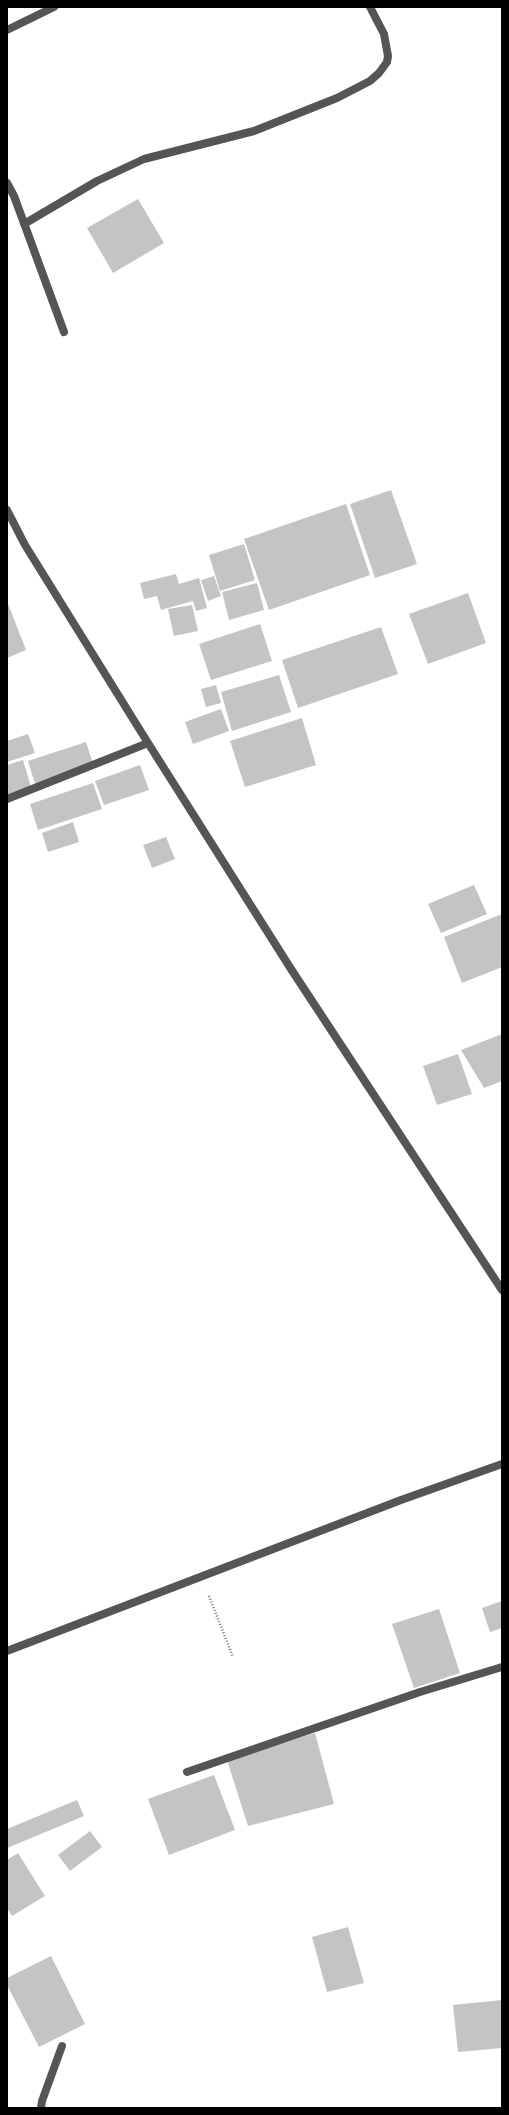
<!DOCTYPE html>
<html>
<head>
<meta charset="utf-8">
<style>
	body { margin:0 }
	#map { position:relative; width:509px; height:2115px; overflow:hidden; background:#fff; font-family:"Titillium Web",sans-serif }
	canvas { display:block }
	.frame { position:absolute; inset:0; border:8px solid #000; pointer-events:none }
</style>
</head>
<body>
<div id="map">
<canvas width="509" height="2115"></canvas>
<div class="frame"></div>
</div>
<script>
const context = document.querySelector('canvas').getContext('2d');
context.lineJoin = 'round';
function fill(path, color) {
  context.fillStyle = color;
  context.fill(path, 'evenodd');
}
function shape(rows) {
  const path = new Path2D();
  for (const r of rows) {
    path.moveTo(r[0], r[1]);
    for (let i = 2; i < r.length; i += 2) path.lineTo(r[i], r[i + 1]);
  }
  return path;
}
function stroke(path, color, width, dash) {
  context.strokeStyle = color;
  context.lineWidth = width;
  context.lineCap = dash ? 'butt' : 'round';
  context.setLineDash(dash || []);
  context.stroke(path);
}
const building = shape([
	[138,199,164,243,113,273,87,228],
	[391,490,417,564,375,578,350,504],
	[346,504,370,575,269,610,244,539],
	[244,544,255,580,220,591,209,555],
	[176,574,179,584,199,578,207,608,196,611,193,601,161,610,157,596,144,599,140,583],
	[214,576,221,596,208,601,201,580],
	[257,583,264,610,229,620,222,592],
	[468,593,486,643,428,664,409,614],
	[7,601,26,650,7,658],
	[192,605,198,631,174,636,168,609],
	[260,624,272,661,211,680,199,644],
	[381,627,398,674,298,708,282,660],
	[279,675,291,712,232,731,221,692],
	[216,685,221,703,206,707,201,689],
	[221,709,229,731,193,744,185,722],
	[302,718,316,765,245,787,230,741],
	[28,734,35,753,7,762,7,741],
	[86,742,93,764,35,784,28,761],
	[23,760,31,787,7,795,7,765],
	[140,765,149,790,104,805,95,781],
	[93,783,102,809,38,830,30,804],
	[73,822,79,842,48,852,42,833],
	[166,837,175,859,152,868,143,845],
	[474,885,487,914,441,933,428,904],
	[502,914,502,967,462,983,444,937],
	[502,1034,502,1081,484,1088,461,1050],
	[458,1054,472,1094,437,1105,423,1066],
	[502,1601,502,1628,490,1632,482,1608],
	[439,1609,460,1673,414,1688,392,1624],
	[315,1733,334,1804,248,1826,227,1760],
	[214,1775,235,1830,169,1855,148,1799],
	[77,1800,84,1816,7,1848,7,1829],
	[90,1831,102,1847,70,1871,58,1855],
	[18,1853,45,1896,12,1916,7,1908,7,1860],
	[348,1927,364,1983,327,1992,312,1937],
	[51,1956,85,2024,39,2047,7,1985,7,1978],
	[502,2000,502,2048,458,2052,453,2005]
]);
const path = shape([
	[209,1596,233,1657]
]);
const lane = shape([
	[7,30,54,7],
	[7,183,14,196,64,332],
	[24,224,97,181,144,159,254,131,337,98,370,81,379,73,387,62,388,56,384,34,370,7],
	[41,2108,42,2101,62,2046]
]);
const street = shape([
	[7,510,25,545,148,743,291,969,502,1290],
	[7,799,148,743],
	[7,1651,401,1500,502,1464],
	[187,1772,420,1692,502,1667]
]);
fill(building, '#c4c4c4');
stroke(path, '#777', 2.5, [1, 2]);
stroke(lane, '#555', 8);
stroke(street, '#555', 8);
</script>
</body>
</html>
